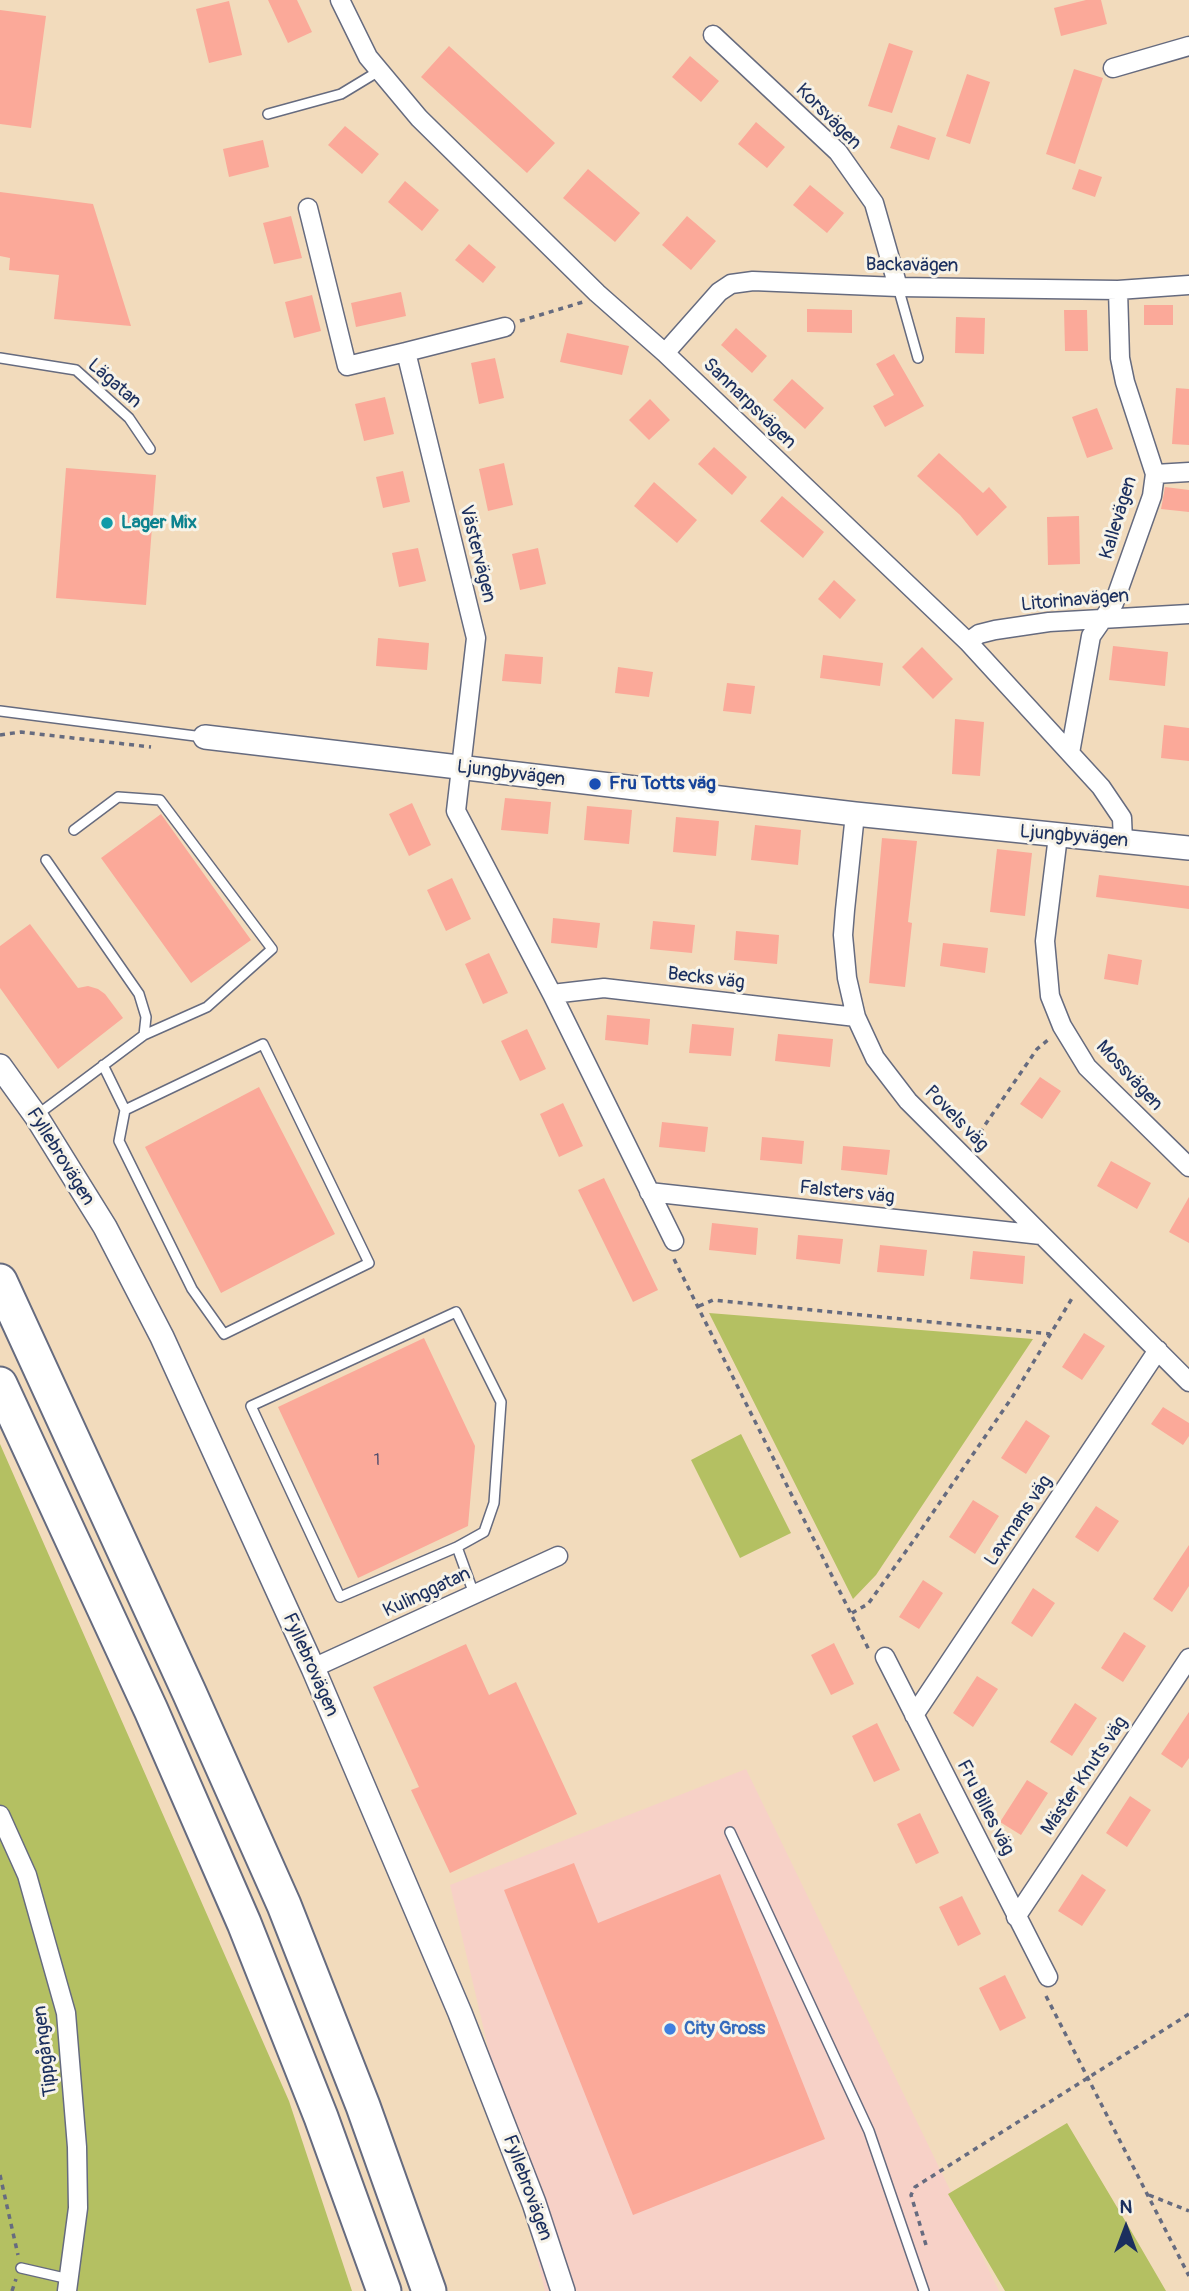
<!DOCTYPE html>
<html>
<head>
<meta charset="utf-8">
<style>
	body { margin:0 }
	#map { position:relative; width:1189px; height:2291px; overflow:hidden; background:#f2dbbc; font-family:Pangolin,sans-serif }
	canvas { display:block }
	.north { position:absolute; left:1091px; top:2193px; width:70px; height:70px; -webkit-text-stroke:5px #f7f3e8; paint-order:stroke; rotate:0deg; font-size:19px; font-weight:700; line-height:28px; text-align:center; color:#1b2f5e }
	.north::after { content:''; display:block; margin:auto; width:24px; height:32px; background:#1b2f5e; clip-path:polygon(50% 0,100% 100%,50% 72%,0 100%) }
</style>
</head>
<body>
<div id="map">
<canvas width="1189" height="2291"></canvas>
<div class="north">N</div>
</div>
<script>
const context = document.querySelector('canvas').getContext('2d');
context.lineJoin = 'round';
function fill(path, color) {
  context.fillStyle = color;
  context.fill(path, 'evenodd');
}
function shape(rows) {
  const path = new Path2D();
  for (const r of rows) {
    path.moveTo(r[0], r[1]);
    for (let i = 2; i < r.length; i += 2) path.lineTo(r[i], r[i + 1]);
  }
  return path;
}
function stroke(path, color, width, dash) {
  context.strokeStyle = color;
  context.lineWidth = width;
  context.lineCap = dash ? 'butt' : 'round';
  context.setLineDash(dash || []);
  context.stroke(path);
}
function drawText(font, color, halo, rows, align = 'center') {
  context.font = font + ' Pangolin,sans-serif';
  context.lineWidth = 6;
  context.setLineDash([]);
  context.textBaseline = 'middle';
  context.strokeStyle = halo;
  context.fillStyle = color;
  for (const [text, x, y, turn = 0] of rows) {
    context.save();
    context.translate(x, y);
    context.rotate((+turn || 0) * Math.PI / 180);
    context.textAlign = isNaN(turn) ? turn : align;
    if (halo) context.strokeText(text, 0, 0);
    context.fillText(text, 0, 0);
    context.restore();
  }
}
const built = shape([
	[746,1769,999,2291,545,2291,450,1885]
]);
const green = shape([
	[709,1313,1033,1339,876,1575,853,1599],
	[741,1434,791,1533,740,1558,691,1460],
	[0,1444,289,2101,352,2291,0,2291],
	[1067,2123,1130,2229,1166,2291,1005,2291,948,2194]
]);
const building = shape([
	[268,0,297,0,312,32,288,43],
	[1086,0,1101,0,1107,24,1061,36,1054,8],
	[229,1,242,55,209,63,196,9],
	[0,10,46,16,31,128,0,124],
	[889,43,913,51,892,113,868,106],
	[449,46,555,143,527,173,421,77],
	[690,56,719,81,701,102,672,77],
	[1074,69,1103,78,1075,164,1046,154],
	[967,74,990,82,970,144,946,136],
	[756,122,785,147,767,168,738,144],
	[898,125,936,138,929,160,890,148],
	[345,126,379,154,362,174,328,145],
	[263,140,269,167,229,177,223,149],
	[588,169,640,213,615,242,563,198],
	[1079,169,1102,177,1095,197,1072,189],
	[405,181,439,210,422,231,388,202],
	[810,185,844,213,827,233,793,205],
	[0,192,93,204,131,326,54,319,59,275,9,270,10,258,0,256],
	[291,216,302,258,274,264,263,223],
	[687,216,716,241,691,270,662,245],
	[469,244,496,267,483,283,455,260],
	[401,292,406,316,356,327,351,303],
	[312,295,321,331,294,338,285,302],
	[1144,305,1173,305,1173,325,1144,325],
	[807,309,852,310,852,333,807,332],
	[1064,310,1087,310,1088,351,1065,351],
	[956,317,985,318,984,354,955,353],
	[736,328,767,356,752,373,721,345],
	[567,333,629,346,622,375,560,362],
	[894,354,924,406,885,427,873,406,894,395,876,364],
	[495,358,504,398,479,404,471,363],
	[792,379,824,408,805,429,773,400],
	[1176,388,1189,389,1189,445,1172,444],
	[385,397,394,434,364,441,355,404],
	[650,399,670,420,649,440,629,420],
	[1097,408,1113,449,1087,458,1072,417],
	[714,447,747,477,732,495,698,464],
	[939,453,983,493,989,487,1007,507,977,536,960,515,917,476],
	[504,463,513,505,488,511,479,469],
	[66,468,156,475,146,605,56,598],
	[403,471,410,502,383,508,376,477],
	[654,482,697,520,677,543,634,506],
	[1165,487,1189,490,1189,512,1161,509],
	[782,496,824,532,803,558,760,521],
	[1079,516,1080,564,1048,565,1047,517],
	[418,548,426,581,399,587,392,553],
	[538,548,546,584,520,590,512,554],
	[834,580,856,600,840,619,818,599],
	[378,638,429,643,427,670,376,666],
	[1113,646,1168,652,1165,686,1109,680],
	[922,647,953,679,933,699,902,667],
	[505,654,543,657,541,684,502,681],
	[823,655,883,663,880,686,820,678],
	[618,667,653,672,649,697,615,693],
	[727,683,755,686,751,714,723,711],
	[955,719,984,722,980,776,952,774],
	[1164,725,1189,728,1189,761,1161,758],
	[505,798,551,802,548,834,501,830],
	[412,803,431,845,409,856,389,814],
	[587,806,632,810,629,844,584,840],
	[161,814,251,940,191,983,101,858],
	[676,817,719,821,716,856,673,852],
	[755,825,801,830,798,865,751,860],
	[882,838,917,841,908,922,912,923,905,987,869,983],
	[997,849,1032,853,1025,916,990,912],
	[1099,875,1189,886,1189,909,1096,897],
	[452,878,471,919,446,931,427,890],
	[553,918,600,923,597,948,551,943],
	[653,921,695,925,692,953,650,949],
	[30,924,78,988,88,986,98,989,105,994,123,1018,58,1069,0,988,0,946],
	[736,931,779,935,777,964,734,960],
	[943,943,988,948,985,973,940,966],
	[489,953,508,993,483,1004,465,964],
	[1108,954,1142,960,1138,985,1104,979],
	[607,1015,650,1019,648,1045,605,1040],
	[692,1024,734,1028,731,1056,689,1053],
	[527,1029,546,1069,520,1081,501,1041],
	[778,1034,833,1039,830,1067,775,1061],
	[1040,1077,1061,1091,1042,1119,1020,1104],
	[259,1087,335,1234,221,1293,145,1147],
	[563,1103,583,1146,559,1157,540,1114],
	[662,1122,708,1127,705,1152,659,1147],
	[762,1137,804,1141,802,1164,760,1160],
	[843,1146,890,1150,887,1175,841,1170],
	[1111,1161,1151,1183,1137,1209,1097,1186],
	[604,1178,658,1290,633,1302,578,1190],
	[1189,1197,1189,1243,1169,1232],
	[712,1223,758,1228,756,1255,709,1250],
	[798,1235,843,1239,840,1264,796,1259],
	[880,1245,927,1250,924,1276,877,1272],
	[973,1251,1025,1256,1023,1284,970,1279],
	[1084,1333,1105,1346,1082,1380,1062,1367],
	[424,1338,475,1446,468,1526,358,1578,278,1407],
	[1163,1407,1189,1423,1189,1436,1183,1445,1151,1424],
	[1026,1420,1050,1436,1026,1474,1001,1458],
	[973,1500,999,1516,975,1554,949,1537],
	[1096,1506,1119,1521,1098,1552,1075,1537],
	[1189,1545,1189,1586,1172,1612,1153,1599],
	[923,1580,943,1593,919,1629,899,1617],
	[1033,1588,1055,1603,1032,1637,1011,1623],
	[1124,1632,1146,1646,1123,1682,1101,1668],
	[834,1643,854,1684,831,1695,811,1655],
	[466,1644,489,1695,516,1682,577,1814,450,1873,411,1790,419,1787,373,1687],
	[977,1676,998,1689,973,1727,953,1713],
	[1075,1703,1097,1718,1072,1756,1050,1742],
	[1189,1712,1189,1758,1182,1768,1161,1754],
	[877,1723,900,1770,874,1782,852,1736],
	[1027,1780,1048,1793,1021,1835,1000,1822],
	[1130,1796,1151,1810,1127,1847,1106,1833],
	[920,1813,939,1853,916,1864,897,1824],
	[574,1863,598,1923,720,1874,825,2139,633,2215,504,1890],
	[1082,1874,1106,1890,1082,1926,1058,1911],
	[962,1896,981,1934,958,1946,939,1907],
	[1005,1975,1026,2018,1000,2031,979,1988]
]);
const path = shape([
	[520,321,583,302],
	[0,735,21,732,151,747],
	[974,1141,1037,1049,1048,1040],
	[674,1259,869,1650],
	[699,1306,713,1300,1050,1334],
	[852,1613,868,1604,914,1540,1013,1396,1074,1295],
	[1046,1996,1189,2276],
	[0,2175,18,2255],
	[1149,2195,1189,2211],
	[926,2245,911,2195,915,2187,1189,2014],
	[12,2291,16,2279]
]);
const service = shape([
	[268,114,341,94,379,71],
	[898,287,918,358],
	[0,358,76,370,129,418,150,449],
	[0,711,203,737],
	[74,830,118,797,160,800,272,949,207,1007,144,1035],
	[103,1065,125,1110,119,1141,192,1289,224,1334,369,1263,263,1044,125,1110],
	[37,1115,144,1035,146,1017,139,994,46,860],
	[457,1547,340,1597,251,1406,456,1312,501,1402,494,1503,484,1532,457,1547,474,1594],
	[730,1832,869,2131,924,2291],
	[21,2268,69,2279]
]);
const minor = shape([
	[340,0,368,57,419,118,597,293,665,353,968,642,1101,787,1122,818,1123,841],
	[713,35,838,152,874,203,898,287],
	[1113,68,1189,46],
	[308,208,347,366,406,352],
	[505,327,406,352,476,638,456,811,552,994,674,1241],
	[665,353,719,292,731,284,753,281,898,287,1118,290,1189,285],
	[1155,474,1189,472],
	[968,642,979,634,995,630,1049,622,1189,614],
	[1070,753,1091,636,1114,603,1152,496,1155,474,1125,382,1120,358,1118,290],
	[855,814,845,910,843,935,847,978,856,1017,875,1058,908,1101,1189,1382],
	[1058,836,1045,941,1050,996,1062,1026,1087,1067,1189,1167],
	[552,994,604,988,856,1017],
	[649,1192,1041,1235],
	[885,1657,1048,1977],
	[313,1668,558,1556],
	[914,1715,1158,1350],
	[0,1815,27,1875,66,2013,77,2147,78,2208,67,2291],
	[1016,1917,1189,1658]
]);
const tertiary = shape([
	[205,737,855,814,1189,848],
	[0,1066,36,1116,105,1227,162,1337,313,1668,460,2013,534,2203,563,2291]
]);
const motorway = shape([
	[0,1281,189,1692,284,1905,363,2106,429,2291],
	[0,1384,151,1710,244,1923,321,2117,384,2291]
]);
const markers = [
	[107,523,7,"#0f9aa8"],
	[595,784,7,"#1a4fb4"],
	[670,2029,7,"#3f7fe0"]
];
const numberNames = [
	["1",377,1461]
];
const streetNames = [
	["Korsvägen",828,117,45],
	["Backavägen",912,266,1],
	["Lägatan",114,384,41],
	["Sannarpsvägen",749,404,44],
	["Kallevägen",1119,518,-73],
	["Västervägen",477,554,76],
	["Litorinavägen",1075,601,-5],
	["Ljungbyvägen",511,774,7],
	["Ljungbyvägen",1074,837,5],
	["Becks väg",706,979,7],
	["Mossvägen",1129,1076,47],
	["Povels väg",956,1119,46],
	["Fyllebrovägen",60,1157,58],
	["Falsters väg",847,1193,6],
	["Laxmans väg",1019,1521,-56],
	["Kulinggatan",427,1593,-25],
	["Fyllebrovägen",310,1665,66],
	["Mäster Knuts väg",1085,1776,-56],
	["Fru Billes väg",985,1808,63],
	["Tippgången",46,2051,-97],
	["Fyllebrovägen",527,2188,70]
];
const cultureNames = [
	["Lager Mix",121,523]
];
const transitNames = [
	["Fru Totts väg",609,784]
];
const shopNames = [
	["City Gross",684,2029]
];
fill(built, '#f7d1c7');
fill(green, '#b4c062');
fill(building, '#fba999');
stroke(service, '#666b7f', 12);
stroke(minor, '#666b7f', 21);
stroke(tertiary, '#666b7f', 26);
stroke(motorway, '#666b7f', 37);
stroke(path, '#666b7f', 3.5, [5, 5]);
stroke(service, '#fff', 9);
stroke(minor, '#fff', 18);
stroke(tertiary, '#fff', 23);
stroke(motorway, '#fff', 33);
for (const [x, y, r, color] of markers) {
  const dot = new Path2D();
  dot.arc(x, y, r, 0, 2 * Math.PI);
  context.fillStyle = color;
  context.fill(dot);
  stroke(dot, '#f7f3e8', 2.5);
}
drawText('16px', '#534e6d', null, numberNames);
drawText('19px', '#1b2f5e', '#f7f3e8', streetNames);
drawText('bold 19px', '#0d838f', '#f7f3e8', cultureNames, 'left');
drawText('bold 19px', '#164399', '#f7f3e8', transitNames, 'left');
drawText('bold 19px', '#366cbe', '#f7f3e8', shopNames, 'left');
</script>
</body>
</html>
